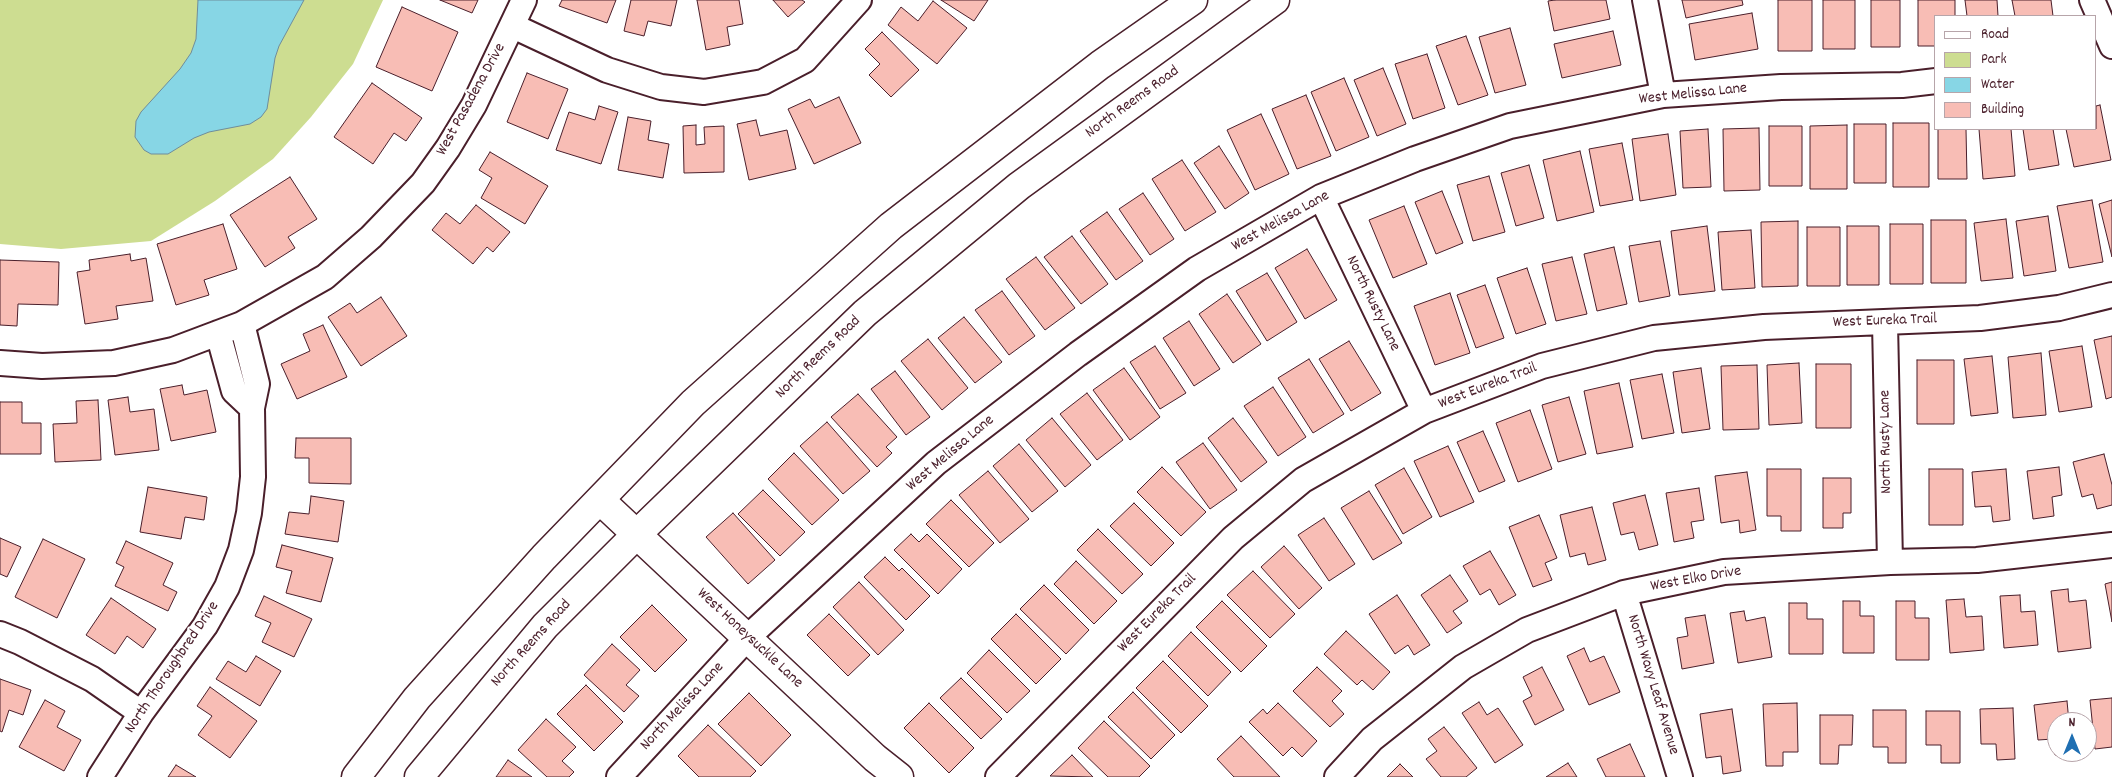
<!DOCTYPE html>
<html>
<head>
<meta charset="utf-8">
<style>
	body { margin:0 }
	#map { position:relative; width:2112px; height:777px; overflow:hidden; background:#fff; font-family:Dekko,sans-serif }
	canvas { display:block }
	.legend { position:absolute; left:1934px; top:15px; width:162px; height:115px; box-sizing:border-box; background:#fff; border:1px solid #b7a5aa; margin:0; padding:6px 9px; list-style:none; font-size:15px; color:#4a1f2b }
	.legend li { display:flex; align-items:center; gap:10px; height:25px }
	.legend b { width:25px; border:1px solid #b7a5aa }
	.north { position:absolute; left:2047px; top:712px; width:50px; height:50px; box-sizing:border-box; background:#fff; border:1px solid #b7a5aa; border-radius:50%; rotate:0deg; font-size:14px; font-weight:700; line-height:20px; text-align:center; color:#4a1f2b }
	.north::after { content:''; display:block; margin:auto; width:18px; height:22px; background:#1f6fb2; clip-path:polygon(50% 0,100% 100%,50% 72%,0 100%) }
</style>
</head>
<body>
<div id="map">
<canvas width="2112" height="777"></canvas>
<ul class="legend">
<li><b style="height:6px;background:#fff"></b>Road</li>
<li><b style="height:14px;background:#cddd91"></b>Park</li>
<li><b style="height:14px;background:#87d6e5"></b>Water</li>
<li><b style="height:14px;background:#f8bdb5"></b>Building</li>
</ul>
<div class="north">N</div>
</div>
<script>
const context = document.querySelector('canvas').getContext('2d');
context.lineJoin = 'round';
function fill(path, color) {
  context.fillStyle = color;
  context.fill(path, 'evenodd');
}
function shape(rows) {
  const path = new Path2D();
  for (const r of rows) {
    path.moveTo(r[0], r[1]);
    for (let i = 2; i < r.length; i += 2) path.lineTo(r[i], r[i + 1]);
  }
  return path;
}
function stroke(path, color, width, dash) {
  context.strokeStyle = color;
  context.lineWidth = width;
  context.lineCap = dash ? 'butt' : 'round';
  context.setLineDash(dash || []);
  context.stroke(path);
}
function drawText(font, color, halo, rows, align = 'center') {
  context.font = font + ' Dekko,sans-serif';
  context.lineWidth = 4;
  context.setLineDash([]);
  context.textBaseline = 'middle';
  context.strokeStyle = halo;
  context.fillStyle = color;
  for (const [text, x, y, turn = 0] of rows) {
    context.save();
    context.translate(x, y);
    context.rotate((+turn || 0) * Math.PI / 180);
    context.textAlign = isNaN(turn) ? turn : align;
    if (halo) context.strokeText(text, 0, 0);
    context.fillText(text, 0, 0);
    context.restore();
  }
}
const green = shape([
	[0,0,383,0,353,64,311,117,273,159,215,201,151,241,61,249,0,244]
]);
const water = shape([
	[198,0,304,0,279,46,275,58,267,109,261,117,250,124,209,132,194,138,168,154,151,154,144,150,135,137,136,121,141,112,180,69,191,53,196,39,198,0]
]);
const building = shape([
	[440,0,478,0,472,13,440,0],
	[562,0,616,0,607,23,559,6,562,0],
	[631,0,677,0,671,26,648,21,644,36,624,31,631,0],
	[697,0,739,0,743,24,727,27,730,45,706,50,697,0],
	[773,0,802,0,805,2,788,17,773,0],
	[941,0,988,0,974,21,941,0],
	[1555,0,1606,0,1610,19,1554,31,1548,1,1555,0],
	[1682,0,1742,0,1743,5,1686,18,1682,0],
	[1778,0,1812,0,1812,51,1778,51,1778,0],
	[1823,0,1855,0,1855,49,1823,49,1823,0],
	[1871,0,1900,0,1900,47,1871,47,1871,0],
	[1918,0,1955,0,1955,16,1936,16,1936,46,1918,46,1918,0],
	[1965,0,1997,0,1998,16,1967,16,1965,0],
	[2012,0,2051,0,2053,16,2015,16,2012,0],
	[933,1,967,28,937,64,888,25,901,7,918,21,933,1],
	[402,7,458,32,432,91,376,67,402,7],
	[1752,13,1758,49,1695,60,1689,24,1752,13],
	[1510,28,1526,85,1495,93,1479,37,1510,28],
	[1613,31,1621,65,1562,78,1554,44,1613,31],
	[882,32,919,70,891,97,869,75,880,64,865,49,882,32],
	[1466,36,1488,95,1458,105,1436,46,1466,36],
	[1427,54,1445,108,1413,119,1395,64,1427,54],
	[1383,68,1406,124,1377,136,1354,80,1383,68],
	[527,73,568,89,548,139,507,122,527,73],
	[1344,78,1369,137,1336,151,1311,92,1344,78],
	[372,83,422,118,406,141,394,133,373,164,334,137,372,83],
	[1306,95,1331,156,1297,169,1272,109,1306,95],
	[839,97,861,143,814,164,788,109,810,99,815,108,839,97],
	[2100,105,2111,160,2074,167,2066,129,2096,129,2096,106,2100,105],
	[599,106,618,112,601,164,556,150,569,112,595,120,599,106],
	[1261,114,1289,174,1255,190,1227,130,1261,114],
	[628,117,651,121,648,140,669,144,663,178,618,170,628,117],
	[756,120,760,136,787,130,796,169,749,180,737,124,756,120],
	[1893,123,1929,123,1929,187,1893,187,1893,123],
	[1854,124,1886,124,1886,183,1854,183,1854,124],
	[696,125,696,145,705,144,704,127,724,126,724,172,684,173,683,126,696,125],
	[1847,125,1847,189,1810,189,1810,126,1847,125],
	[1769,126,1802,126,1802,186,1769,186,1769,126],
	[1759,128,1760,190,1724,191,1723,129,1759,128],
	[1708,129,1711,187,1683,188,1680,131,1708,129],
	[1938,129,1966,129,1967,179,1938,179,1938,129],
	[1979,129,2011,129,2015,176,1983,179,1979,129],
	[2023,129,2053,129,2059,165,2029,170,2023,129],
	[1668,134,1676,195,1640,201,1632,139,1668,134],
	[1622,143,1633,200,1600,206,1589,149,1622,143],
	[1219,146,1249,193,1225,209,1194,163,1219,146],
	[1580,151,1594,212,1557,221,1543,160,1580,151],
	[490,152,548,186,525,224,481,198,492,178,479,170,490,152],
	[1182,160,1216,212,1185,231,1152,179,1182,160],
	[1529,165,1544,218,1516,226,1501,173,1529,165],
	[1489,176,1505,232,1473,241,1457,185,1489,176],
	[290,177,317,219,288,237,295,248,265,267,230,215,290,177],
	[1442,191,1463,243,1436,254,1415,202,1442,191],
	[1143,193,1174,239,1150,255,1119,209,1143,193],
	[2092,200,2103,262,2069,268,2057,206,2092,200],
	[2112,200,2112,257,2099,204,2112,200],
	[476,205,510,232,493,252,487,247,473,264,432,230,446,213,460,224,476,205],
	[1404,206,1427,264,1393,278,1369,220,1404,206],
	[1107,212,1143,261,1116,280,1080,231,1107,212],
	[2048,216,2056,271,2024,276,2016,221,2048,216],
	[2006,219,2013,278,1981,281,1974,223,2006,219],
	[1931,220,1966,220,1966,283,1931,283,1931,220],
	[1798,221,1798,286,1762,287,1761,222,1798,221],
	[223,224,237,269,204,280,209,295,176,305,157,244,223,224],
	[1890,224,1923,224,1923,284,1890,284,1890,224],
	[1707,226,1715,291,1679,295,1671,231,1707,226],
	[1847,226,1879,226,1879,285,1847,285,1847,226],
	[1807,227,1840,227,1840,286,1807,286,1807,227],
	[1751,230,1755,288,1722,290,1718,232,1751,230],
	[1072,236,1108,284,1081,304,1044,257,1072,236],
	[1660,241,1670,296,1639,302,1629,246,1660,241],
	[1614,247,1627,304,1597,311,1584,254,1614,247],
	[1307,249,1337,300,1305,319,1275,268,1307,249],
	[130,254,131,261,146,258,153,301,116,306,118,319,85,324,77,272,90,270,89,260,130,254],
	[1036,257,1075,308,1045,330,1006,279,1036,257],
	[1572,257,1587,314,1556,321,1542,264,1572,257],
	[0,260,59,262,58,305,18,304,17,326,0,325,0,260],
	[1527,268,1546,324,1516,334,1497,278,1527,268],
	[1267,273,1297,322,1267,341,1236,291,1267,273],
	[1485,285,1504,338,1476,348,1457,295,1485,285],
	[1002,291,1035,336,1009,355,975,310,1002,291],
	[1450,293,1470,353,1435,365,1414,306,1450,293],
	[1227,294,1261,344,1233,363,1199,314,1227,294],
	[381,297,407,336,361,366,328,317,350,303,357,313,381,297],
	[964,317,1002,362,975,383,938,338,964,317],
	[1189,321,1220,369,1194,386,1163,338,1189,321],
	[323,325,347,377,297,399,281,364,310,351,303,334,323,325],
	[2112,336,2112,397,2106,399,2094,340,2112,336],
	[928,339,968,388,942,410,901,361,928,339],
	[1349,341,1381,393,1351,411,1319,359,1349,341],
	[1155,346,1186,393,1160,409,1130,362,1155,346],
	[2082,346,2092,407,2059,412,2049,351,2082,346],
	[2041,353,2046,415,2013,418,2008,357,2041,353],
	[1992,356,1998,413,1971,416,1964,359,1992,356],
	[1309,359,1344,414,1313,433,1278,378,1309,359],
	[1917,360,1954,360,1954,424,1917,424,1917,360],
	[1799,363,1802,423,1769,425,1767,365,1799,363],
	[1816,364,1851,364,1851,428,1816,428,1816,364],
	[1757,365,1759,429,1723,430,1721,366,1757,365],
	[1124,368,1160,417,1130,440,1093,390,1124,368],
	[1701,368,1710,429,1682,433,1673,372,1701,368],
	[895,371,930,417,906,435,871,389,895,371],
	[1662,374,1674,433,1642,439,1630,380,1662,374],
	[1619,383,1633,447,1597,454,1584,391,1619,383],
	[182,385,184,395,207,390,216,432,171,441,160,389,182,385],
	[1273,387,1306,437,1278,456,1244,406,1273,387],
	[1087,393,1123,440,1097,460,1060,414,1087,393],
	[858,394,897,437,886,447,892,453,877,467,831,417,858,394],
	[128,397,130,412,154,409,159,450,115,455,108,400,128,397],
	[1569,397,1586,454,1558,462,1542,405,1569,397],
	[98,400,101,460,55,462,53,424,77,423,76,401,98,400],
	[0,402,22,402,22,423,41,423,41,454,0,454,0,402],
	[1530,410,1552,469,1518,482,1496,423,1530,410],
	[1052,418,1091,465,1065,487,1026,440,1052,418],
	[1233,418,1267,462,1241,482,1208,438,1233,418],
	[827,422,870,471,843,494,800,446,827,422],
	[1483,431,1505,481,1479,492,1457,442,1483,431],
	[296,438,351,438,351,484,309,483,309,458,295,458,296,438],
	[1203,443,1237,490,1210,509,1176,462,1203,443],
	[1019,444,1058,491,1032,512,993,466,1019,444],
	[1448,446,1474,502,1440,517,1414,461,1448,446],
	[794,453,839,500,812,525,768,479,794,453],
	[2104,454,2112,485,2112,505,2097,509,2093,494,2082,497,2073,462,2104,454],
	[1162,467,1206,512,1181,536,1137,492,1162,467],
	[2059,467,2062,495,2052,497,2054,516,2033,519,2027,471,2059,467],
	[1404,468,1432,517,1403,534,1375,485,1404,468],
	[1767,469,1801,469,1801,531,1781,531,1781,516,1767,516,1767,469],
	[1929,469,1963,469,1963,525,1929,525,1929,469],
	[2006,469,2010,520,1993,522,1991,506,1975,507,1972,472,2006,469],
	[988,471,1029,519,1000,543,959,495,988,471],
	[1747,472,1756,530,1740,533,1739,520,1721,523,1715,476,1747,472],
	[1823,478,1851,478,1851,513,1843,513,1843,528,1823,528,1823,478],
	[148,487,207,497,204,520,185,517,181,539,140,532,148,487],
	[1699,488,1704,520,1691,522,1694,538,1674,542,1666,493,1699,488],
	[763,490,805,532,780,556,738,514,763,490],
	[1369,491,1402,543,1373,560,1341,508,1369,491],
	[1645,495,1658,545,1639,550,1634,532,1621,535,1613,503,1645,495],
	[311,496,344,501,338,542,285,534,289,512,309,514,311,496],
	[951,500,994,543,969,567,926,524,951,500],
	[1134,503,1174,543,1151,566,1110,526,1134,503],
	[1592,507,1606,560,1588,565,1585,553,1570,557,1560,515,1592,507],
	[733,513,775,560,748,584,706,537,733,513],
	[1539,515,1557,558,1545,563,1552,580,1533,587,1509,527,1539,515],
	[1324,518,1355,564,1329,581,1298,535,1324,518],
	[1098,529,1143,574,1122,594,1077,550,1098,529],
	[911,534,919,542,927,534,962,569,938,594,894,550,911,534],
	[0,538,21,547,7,577,0,574,0,538],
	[43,539,85,559,57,618,15,597,43,539],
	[126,541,173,563,163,585,177,592,168,611,115,586,124,567,116,563,126,541],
	[282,545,333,558,321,602,286,593,292,571,276,567,282,545],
	[1284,546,1322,588,1299,609,1261,567,1284,546],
	[1490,551,1516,595,1499,605,1490,589,1480,595,1463,566,1490,551],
	[885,557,899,571,902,568,930,596,906,620,864,577,885,557],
	[1076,561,1117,601,1094,624,1054,584,1076,561],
	[1253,571,1295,614,1270,638,1227,595,1253,571],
	[1450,575,1468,601,1453,611,1462,623,1447,633,1421,595,1450,575],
	[859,582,904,630,878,655,833,607,859,582],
	[2112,582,2112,622,2105,584,2112,582],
	[1044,585,1089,630,1066,654,1020,609,1044,585],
	[2068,589,2069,602,2086,600,2091,648,2058,652,2051,591,2068,589],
	[1397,595,1430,645,1414,655,1408,645,1395,654,1369,614,1397,595],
	[2020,595,2021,612,2035,611,2038,645,2004,648,2000,596,2020,595],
	[264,596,312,619,294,657,262,642,271,623,255,616,264,596],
	[111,598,156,629,143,648,127,636,115,654,86,635,111,598],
	[1964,599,1966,617,1982,616,1984,650,1950,653,1946,600,1964,599],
	[1222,601,1267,646,1241,672,1196,627,1222,601],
	[1843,601,1860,601,1860,616,1874,616,1874,653,1843,653,1843,601],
	[1896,601,1915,601,1915,618,1929,618,1929,660,1896,660,1896,601],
	[1789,603,1807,603,1807,619,1823,619,1823,654,1789,654,1789,603],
	[652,605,687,640,655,672,620,637,652,605],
	[1744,611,1746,621,1765,617,1772,657,1738,663,1730,613,1744,611],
	[829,614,870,655,848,676,807,635,829,614],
	[1016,614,1061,659,1036,684,991,639,1016,614],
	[1705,615,1714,663,1682,669,1677,638,1688,636,1685,618,1705,615],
	[1346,631,1390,672,1373,690,1362,680,1357,685,1324,654,1346,631],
	[1191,632,1231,672,1208,696,1168,656,1191,632],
	[612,644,640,670,626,685,639,696,624,712,584,675,612,644],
	[1584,648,1590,662,1604,656,1620,692,1589,705,1567,656,1584,648],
	[989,650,1030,691,1007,713,967,673,989,650],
	[256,656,281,671,260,706,216,679,228,661,246,672,256,656],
	[1163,661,1208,706,1181,733,1136,688,1163,661],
	[1317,667,1342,691,1332,701,1344,714,1330,727,1293,691,1317,667],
	[1542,667,1564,710,1535,725,1523,701,1532,696,1523,677,1542,667],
	[961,678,1002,719,981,739,940,698,961,678],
	[0,679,31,690,23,715,9,710,2,732,0,731,0,679],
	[586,685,623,722,594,751,557,714,586,685],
	[210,687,257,721,230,758,198,735,212,716,197,706,210,687],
	[1133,692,1175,735,1151,759,1108,717,1133,692],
	[749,693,791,735,761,766,718,724,749,693],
	[2112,698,2112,747,2095,749,2090,700,2112,698],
	[45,700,65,711,57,727,81,740,64,771,19,747,45,700],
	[2067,701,2069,722,2057,722,2057,752,2072,752,2073,754,2055,755,2053,739,2038,740,2034,705,2067,701],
	[1479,702,1487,715,1498,708,1523,745,1495,763,1462,713,1479,702],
	[929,703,974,748,949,773,904,728,929,703],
	[1278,703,1317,741,1302,757,1292,747,1283,756,1249,722,1263,709,1267,714,1278,703],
	[1797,703,1798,752,1783,752,1783,766,1766,766,1763,704,1797,703],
	[2013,708,2015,759,1997,760,1996,744,1981,744,1980,709,2013,708],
	[1732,709,1741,771,1723,774,1721,756,1706,758,1700,714,1732,709],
	[1873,710,1906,710,1906,763,1888,763,1888,747,1873,747,1873,710],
	[1926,711,1960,711,1960,763,1941,763,1941,745,1926,745,1926,711],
	[1820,715,1853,715,1852,745,1839,745,1838,764,1820,764,1820,715],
	[546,719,576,747,562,761,574,772,569,777,547,777,518,750,546,719],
	[1104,721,1150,766,1139,777,1108,777,1078,748,1104,721],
	[708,725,756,771,750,777,699,777,678,756,708,725],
	[1444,727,1477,768,1466,777,1441,777,1426,759,1437,751,1428,739,1444,727],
	[1241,736,1280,777,1234,777,1217,759,1241,736],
	[1630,744,1645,777,1606,777,1597,759,1630,744],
	[1072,755,1093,777,1050,776,1072,755],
	[508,760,532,777,496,777,508,760],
	[1568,763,1577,777,1546,777,1568,763],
	[1400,764,1413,777,1387,777,1400,764],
	[176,765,196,777,168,777,176,765]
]);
const minor = shape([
	[1645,0,1663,95],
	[2092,0,2112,46],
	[513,26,607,70,661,87,704,92,763,82,805,60,859,0],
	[1321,197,1424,411],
	[1885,323,1890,562],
	[218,333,234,391,252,408,257,384,242,324],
	[0,363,42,366,114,363,173,350,242,324,325,277,371,237,423,183,448,148,474,105,524,0],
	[1624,593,1680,777],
	[0,634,20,642,92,679,141,713],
	[100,777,141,713,205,626,227,587,241,550,249,513,253,477,252,408],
	[619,777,748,637,936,463,1078,354,1197,269,1321,197,1415,159,1510,126,1663,95,1781,87,1902,85,1936,81],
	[998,777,1233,538,1303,480,1424,411,1542,366,1654,338,1764,327,1980,318,2059,308,2112,295],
	[1337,777,1372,739,1463,667,1527,630,1624,593,1724,572,1890,562,1977,560,2112,545]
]);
const tertiary = shape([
	[600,500,875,758,899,777]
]);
const secondary = shape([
	[356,777,417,698,544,557,693,403,891,226,1100,65,1193,0],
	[419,777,545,626,637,534,865,313,1019,186,1275,0]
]);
const streetNames = [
	["West Melissa Lane",1693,95,-6],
	["West Pasadena Drive",472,100,-61],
	["North Reems Road",1133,103,-36],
	["West Melissa Lane",1281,222,-29],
	["North Rusty Lane",1372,304,64],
	["West Eureka Trail",1885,322,-2],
	["North Reems Road",819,358,-44],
	["West Eureka Trail",1488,387,-21],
	["North Rusty Lane",1887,442,-91],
	["West Melissa Lane",951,454,-40],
	["West Elko Drive",1696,580,-10],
	["West Eureka Trail",1158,614,-45],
	["West Honeysuckle Lane",749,639,43],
	["North Reems Road",532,644,-48],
	["North Thoroughbred Drive",173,668,-56],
	["North Wavy Leaf Avenue",1652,685,73],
	["North Melissa Lane",683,707,-47]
];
fill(green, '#cddd91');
fill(water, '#87d6e5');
stroke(water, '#6f8d9b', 1);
fill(building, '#f8bdb5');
stroke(building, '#4a1f2b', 1);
stroke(minor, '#4a1f2b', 28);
stroke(tertiary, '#4a1f2b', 31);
stroke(secondary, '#4a1f2b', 31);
stroke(minor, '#fff', 24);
stroke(tertiary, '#fff', 28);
stroke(secondary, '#fff', 28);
drawText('16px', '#4a1f2b', '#fff', streetNames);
</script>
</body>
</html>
